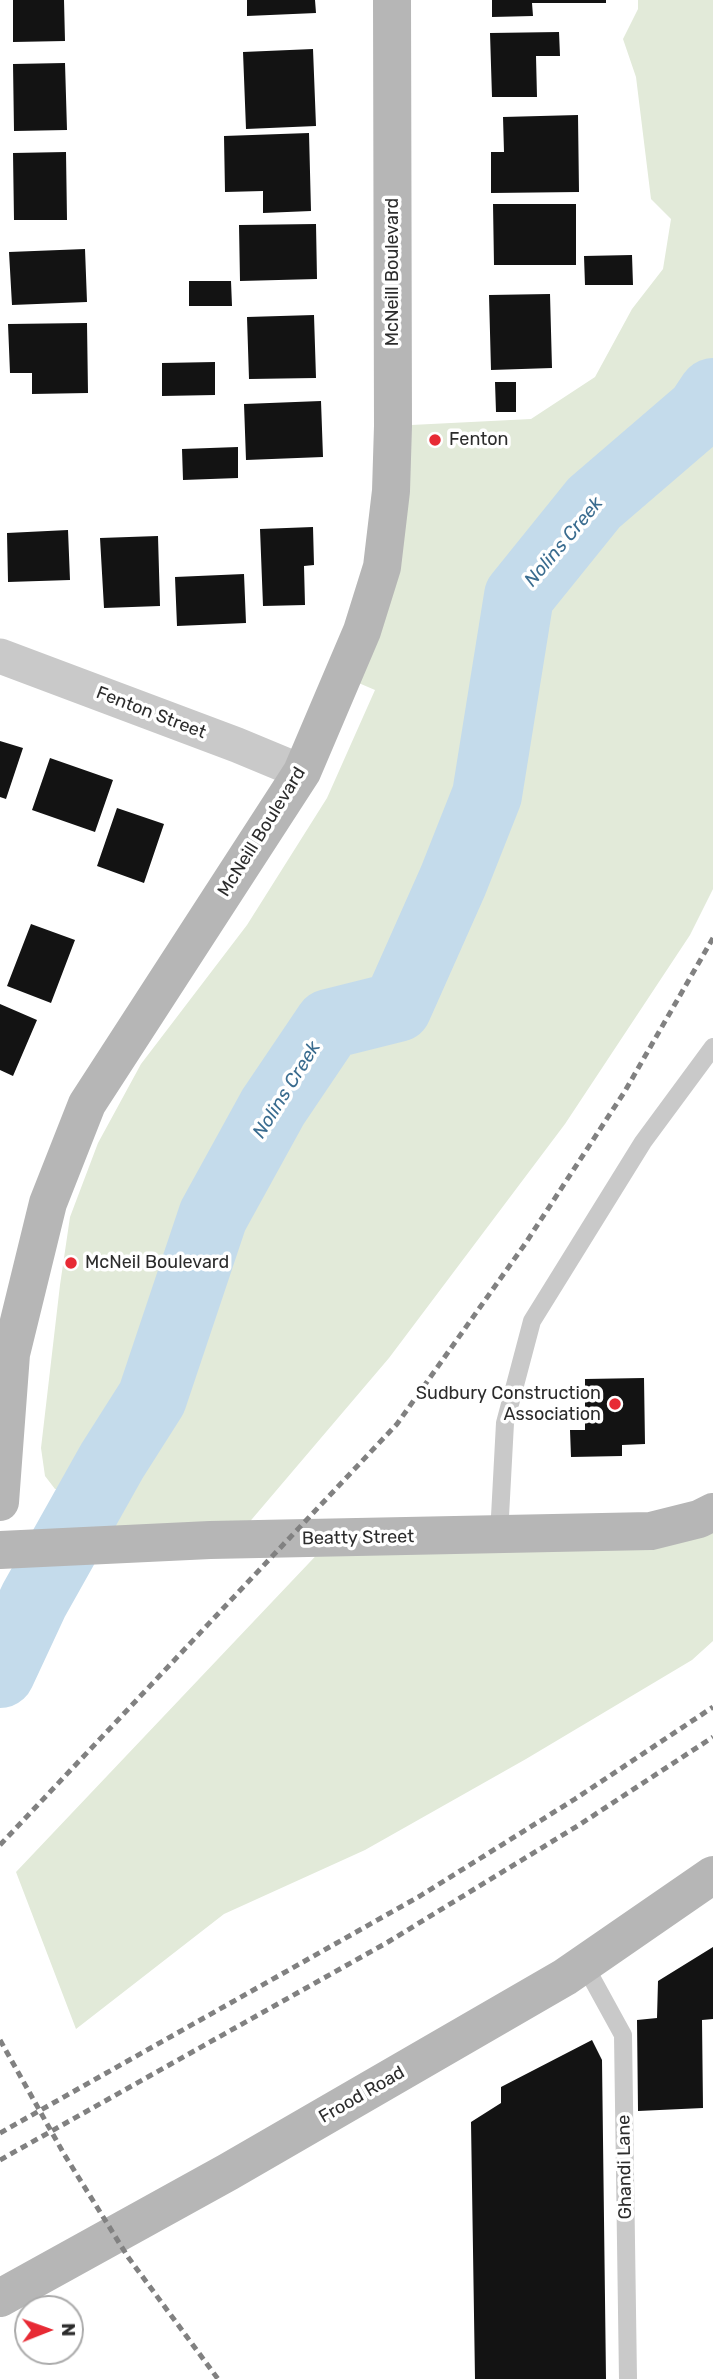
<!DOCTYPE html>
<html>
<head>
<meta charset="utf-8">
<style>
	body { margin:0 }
	#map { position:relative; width:713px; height:2379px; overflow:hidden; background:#fff; font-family:Rubik,sans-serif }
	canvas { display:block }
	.north { position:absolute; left:14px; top:2295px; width:70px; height:70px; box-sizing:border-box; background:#fff; border:2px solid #ababab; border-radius:50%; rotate:89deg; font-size:19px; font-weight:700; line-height:28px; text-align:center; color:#2c2c2c }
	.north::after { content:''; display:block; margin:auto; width:24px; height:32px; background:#e72a34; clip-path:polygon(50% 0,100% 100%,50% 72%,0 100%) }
</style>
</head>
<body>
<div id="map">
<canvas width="713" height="2379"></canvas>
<div class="north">N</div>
</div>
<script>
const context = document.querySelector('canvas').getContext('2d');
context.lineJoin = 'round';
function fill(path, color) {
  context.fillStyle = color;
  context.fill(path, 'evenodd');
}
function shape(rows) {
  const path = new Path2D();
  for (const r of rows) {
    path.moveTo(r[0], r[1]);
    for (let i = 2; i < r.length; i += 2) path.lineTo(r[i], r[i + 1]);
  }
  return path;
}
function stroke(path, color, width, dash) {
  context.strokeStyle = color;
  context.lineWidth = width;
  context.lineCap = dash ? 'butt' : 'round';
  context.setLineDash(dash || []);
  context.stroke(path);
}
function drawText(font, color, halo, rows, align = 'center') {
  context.font = font + ' Rubik,sans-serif';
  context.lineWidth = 7;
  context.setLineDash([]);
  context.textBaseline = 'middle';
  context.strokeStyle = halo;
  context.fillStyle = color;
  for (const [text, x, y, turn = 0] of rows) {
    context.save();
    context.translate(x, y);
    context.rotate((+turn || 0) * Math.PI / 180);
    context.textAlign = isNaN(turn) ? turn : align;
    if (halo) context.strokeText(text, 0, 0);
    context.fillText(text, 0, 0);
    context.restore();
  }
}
const green = shape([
	[638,0,713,0,713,889,690,935,565,1124,389,1358,241,1532,63,1540,92,1491,55,1489,45,1476,41,1448,60,1285,70,1217,98,1143,141,1064,247,925,327,798,375,690,340,675,359,629,391,426,531,419,595,377,632,309,663,269,671,219,651,199,636,77,623,39,638,9],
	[713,1516,713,1641,692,1660,526,1759,365,1850,224,1914,76,2029,16,1872,327,1544]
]);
const river = shape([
	[0,1673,34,1600,112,1461,152,1398,213,1216,273,1107,329,1024,397,1007,453,881,487,795,519,596,594,503,701,411,713,393]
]);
const building = shape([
	[13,0,64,0,65,41,13,42],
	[247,0,315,0,316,13,247,16],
	[492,0,606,0,606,3,532,3,533,16,492,17],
	[559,32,560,56,536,56,537,97,492,97,490,33],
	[313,49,316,126,246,129,243,52],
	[65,63,67,130,14,131,13,64],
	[578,115,579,192,491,193,491,152,504,152,503,117],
	[309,133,311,211,263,213,263,191,225,192,224,136],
	[66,152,67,220,14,220,13,153],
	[493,204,576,204,576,265,494,265],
	[316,224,317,279,240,281,239,225],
	[85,249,87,302,12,305,9,252],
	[632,255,633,285,585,285,584,256],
	[189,281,231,281,232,306,189,306],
	[550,294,552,368,491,370,489,295],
	[314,315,316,378,249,379,247,317],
	[87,323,88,393,32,394,32,373,10,373,8,324],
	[215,362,215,395,162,396,162,363],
	[495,382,516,382,516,412,496,412],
	[321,401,323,457,246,460,244,404],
	[238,447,238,478,183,480,182,449],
	[313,527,314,565,304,566,305,605,263,606,260,529],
	[68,530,70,580,8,582,7,533],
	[158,536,160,606,104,608,100,538],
	[244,574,246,623,177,626,175,577],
	[0,741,23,748,6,799,0,797],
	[50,758,113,780,95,832,32,810],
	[117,808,164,824,144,883,97,866],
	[31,924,75,940,51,1003,7,986],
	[0,1004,37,1020,13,1076,0,1070],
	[644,1378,645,1444,622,1445,622,1456,571,1457,570,1430,585,1430,585,1379],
	[713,1947,713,2019,702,2020,703,2108,638,2111,637,2020,657,2018,658,1981],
	[592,2040,602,2060,606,2379,475,2379,471,2122,501,2103,501,2087]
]);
const lane = shape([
	[499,1535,505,1423,532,1321,643,1142,713,1047],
	[584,1964,623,2035,628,2379]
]);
const street = shape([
	[0,656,237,745,302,772]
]);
const secondary = shape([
	[0,1502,11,1354,48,1203,87,1104,302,772,362,631,382,567,391,491,393,426,392,0],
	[0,1550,210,1540,651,1531,699,1519,713,1512],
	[0,2298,228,2172,565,1977,713,1875]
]);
const rail = shape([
	[0,1845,397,1424,525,1244,625,1091,713,938],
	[0,2040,64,2154,128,2257,218,2379],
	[0,2133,420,1896,575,1799,713,1707],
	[0,2160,388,1942,579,1825,713,1737]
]);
const markers = [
	[435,440,7,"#e72a34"],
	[71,1263,7,"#e72a34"],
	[615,1404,7,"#e72a34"]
];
const streetNames = [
	["McNeill Boulevard",393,272,-90],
	["Fenton Street",151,713,21],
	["McNeill Boulevard",262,832,-58],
	["Beatty Street",358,1538,-1],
	["Frood Road",362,2095,-30],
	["Ghandi Lane",625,2167,-91]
];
const poiNames = [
	["Fenton",449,440],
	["McNeil Boulevard",85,1263],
	["Sudbury Construction",601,1394,"right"],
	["Association",601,1415,"right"]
];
const waterNames = [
	["Nolins Creek",564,542,-50],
	["Nolins Creek",287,1090,-58]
];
fill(green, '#e2ead9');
stroke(river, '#c4dbeb', 70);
fill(building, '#131313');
stroke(lane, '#c9c9c9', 18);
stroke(street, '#c9c9c9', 35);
stroke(secondary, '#b6b6b6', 38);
stroke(rail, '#818181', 5, [7, 5]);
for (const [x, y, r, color] of markers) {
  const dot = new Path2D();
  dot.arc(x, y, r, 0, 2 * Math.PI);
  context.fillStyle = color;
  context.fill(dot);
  stroke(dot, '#fff', 2.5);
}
drawText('18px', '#2c2c2c', '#fff', streetNames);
drawText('18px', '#2c2c2c', '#fff', poiNames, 'left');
drawText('italic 19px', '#3a6c8f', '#fff', waterNames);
</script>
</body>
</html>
